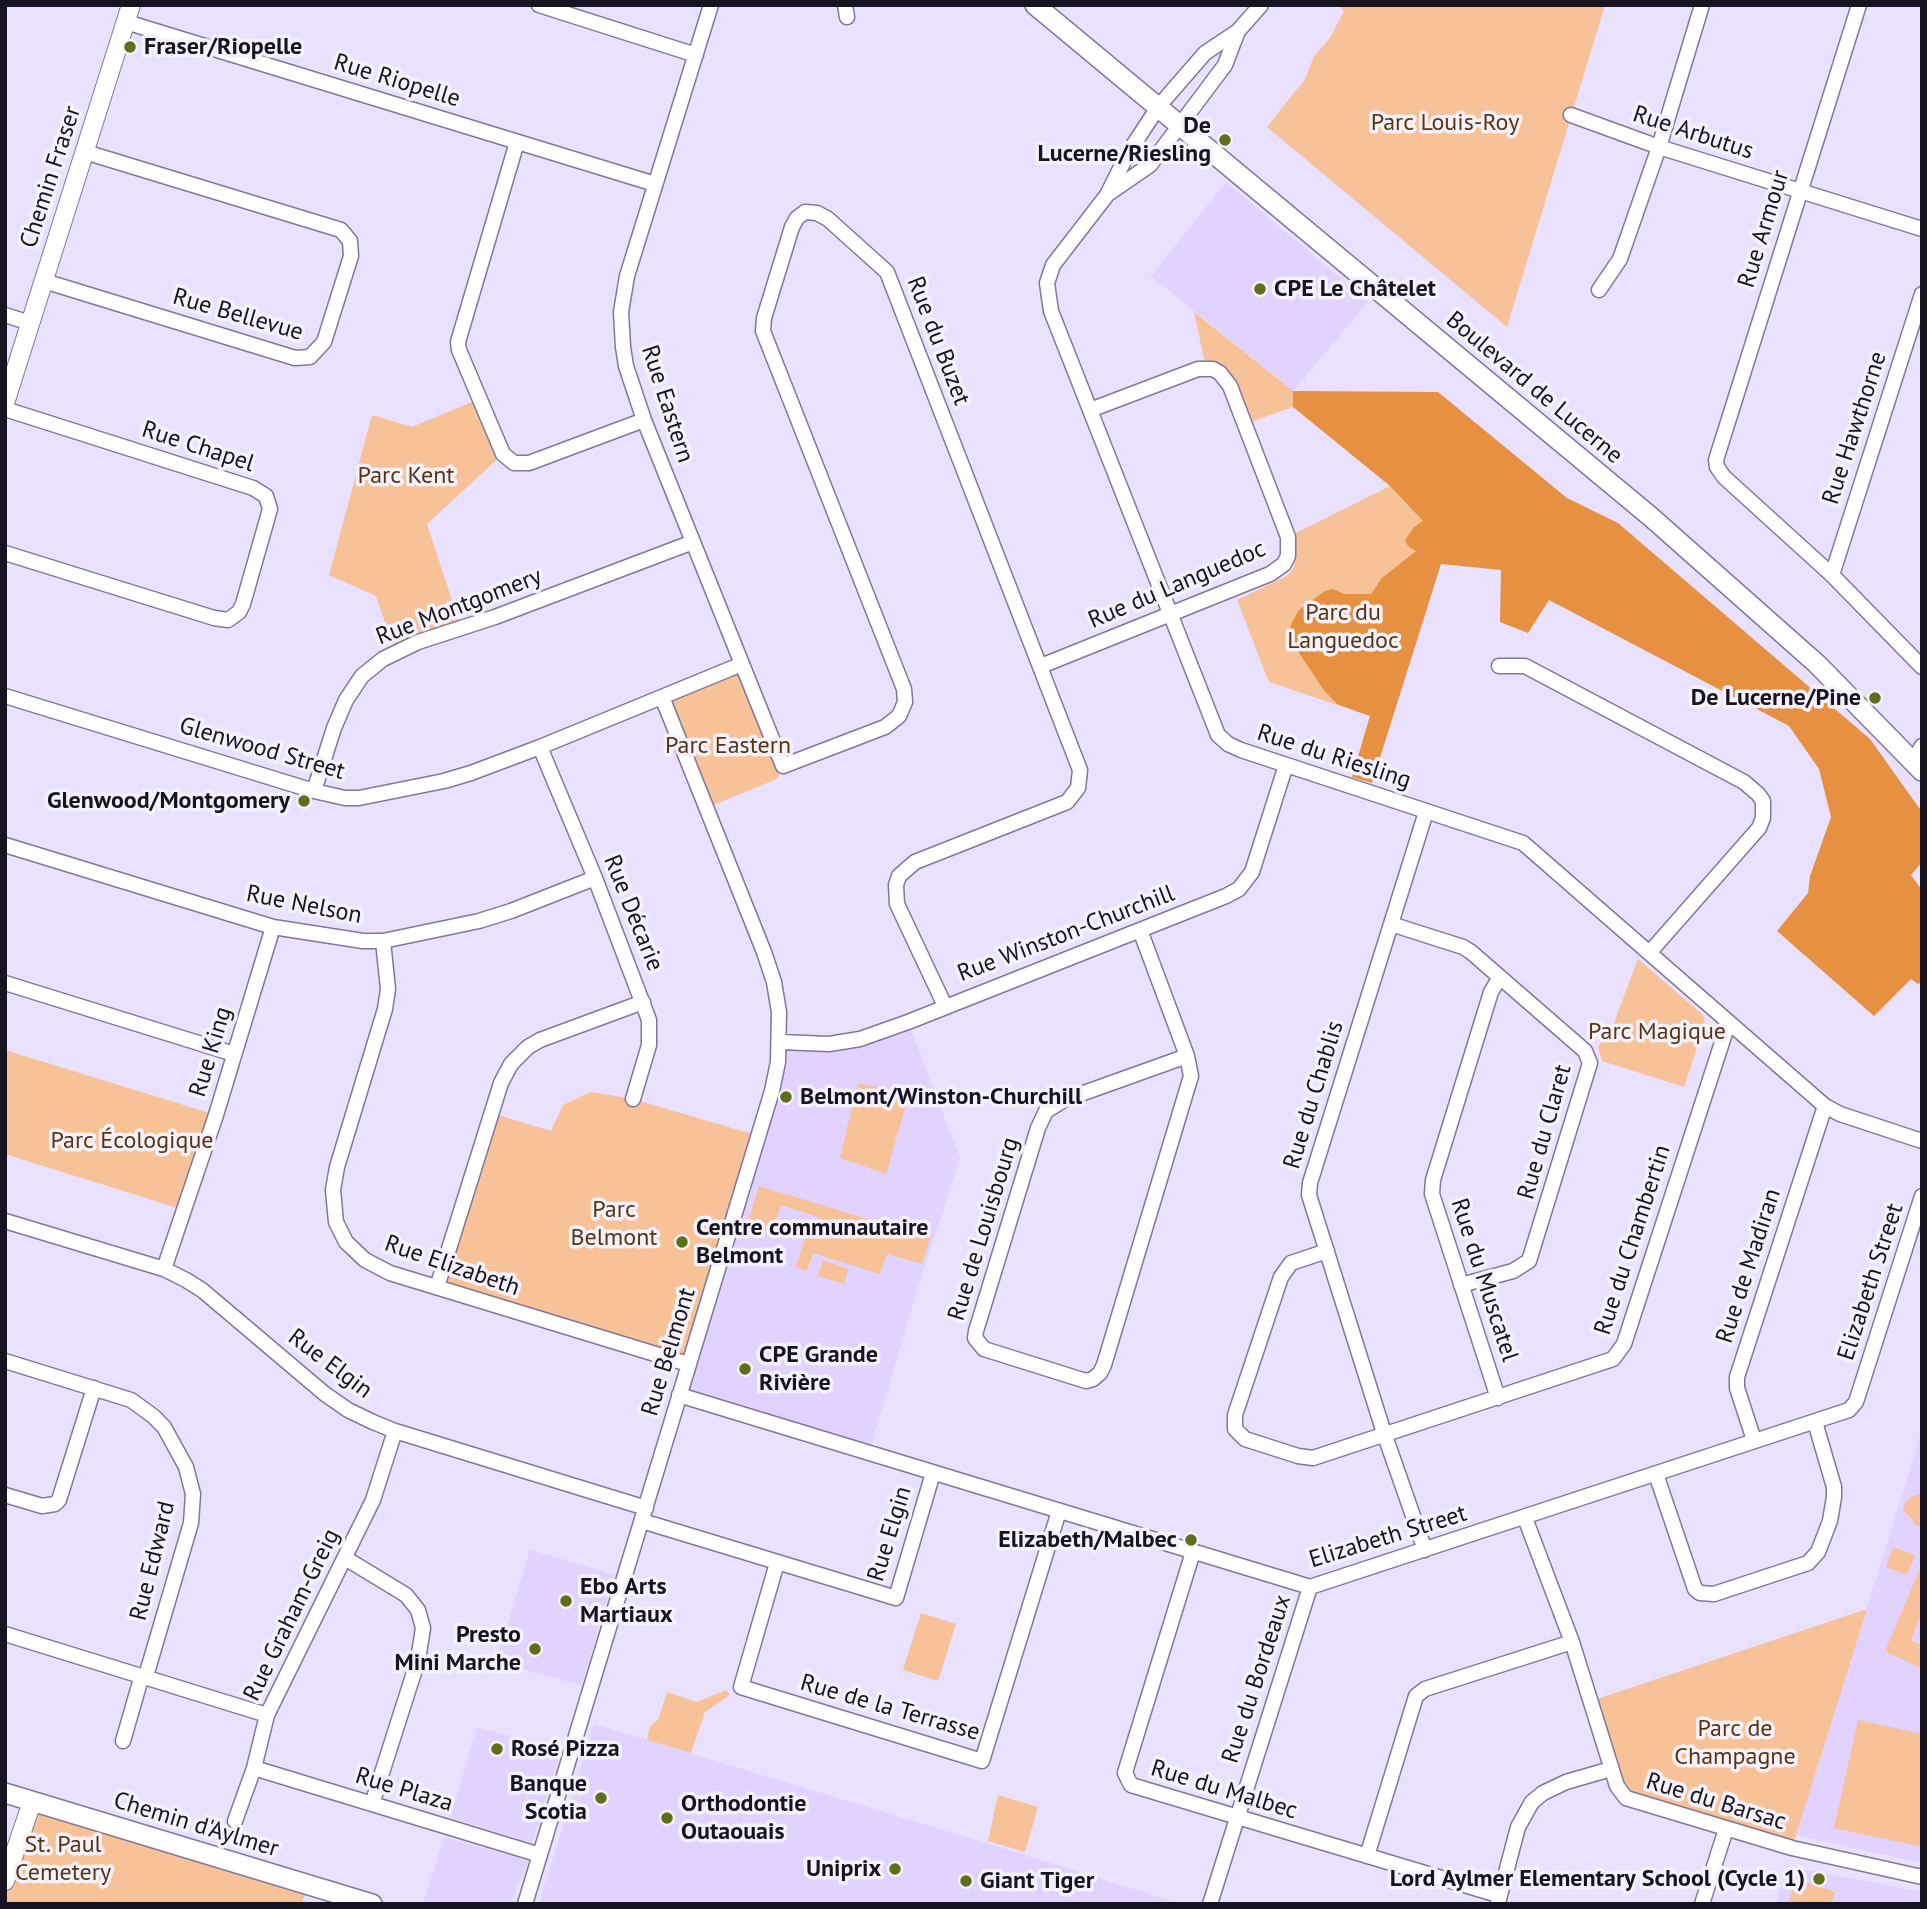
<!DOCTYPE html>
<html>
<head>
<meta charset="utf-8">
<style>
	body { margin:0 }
	#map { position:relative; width:1927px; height:1909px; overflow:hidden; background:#eae0ff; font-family:"PT Sans",sans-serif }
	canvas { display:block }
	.frame { position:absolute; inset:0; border:7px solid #181320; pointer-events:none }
</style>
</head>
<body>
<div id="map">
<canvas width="1927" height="1909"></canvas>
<div class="frame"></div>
</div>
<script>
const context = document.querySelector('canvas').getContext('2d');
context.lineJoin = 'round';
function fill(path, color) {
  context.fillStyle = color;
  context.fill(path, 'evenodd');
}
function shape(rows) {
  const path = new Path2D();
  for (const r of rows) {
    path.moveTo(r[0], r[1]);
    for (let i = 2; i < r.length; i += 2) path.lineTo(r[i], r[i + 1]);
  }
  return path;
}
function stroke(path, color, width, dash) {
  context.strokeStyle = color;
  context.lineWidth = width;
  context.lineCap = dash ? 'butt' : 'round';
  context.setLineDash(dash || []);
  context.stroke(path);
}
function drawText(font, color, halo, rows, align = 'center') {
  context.font = font + ' "PT Sans",sans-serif';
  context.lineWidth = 7;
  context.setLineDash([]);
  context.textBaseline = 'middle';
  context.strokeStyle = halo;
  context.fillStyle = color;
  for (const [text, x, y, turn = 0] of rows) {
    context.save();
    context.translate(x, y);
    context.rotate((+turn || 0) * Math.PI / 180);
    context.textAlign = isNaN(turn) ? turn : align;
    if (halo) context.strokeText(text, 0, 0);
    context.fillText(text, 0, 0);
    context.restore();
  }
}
const built = shape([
	[1226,182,1368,302,1293,391,1151,276],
	[908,1022,960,1158,917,1290,869,1453,679,1395,780,1042,829,1044],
	[1922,1431,1922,1863,1796,1835],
	[530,1550,615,1575,581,1685,496,1662],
	[594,1724,1022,1854,1181,1904,539,1904],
	[477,1727,561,1751,532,1842,450,1818],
	[444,1837,528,1861,510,1904,423,1904],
	[1787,1866,1922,1892,1922,1904,1776,1904]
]);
const green = shape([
	[1338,5,1605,5,1507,327,1267,127,1305,79,1314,56,1330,38,1344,11],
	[1194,312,1293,391,1293,407,1245,424,1230,386,1206,368],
	[479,399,503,454,427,524,461,628,395,652,376,596,329,575,372,415,412,427],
	[1390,486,1424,521,1372,783,1352,777,1370,716,1269,682,1237,600,1287,576,1294,567,1296,533],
	[742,664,783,766,777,779,706,808,662,697],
	[1638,959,1703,1015,1705,1024,1684,1087,1602,1061,1598,1047,1612,1028],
	[5,1050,216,1115,184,1210,5,1154],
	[858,1083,909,1094,886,1174,840,1158],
	[591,1092,633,1099,759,1136,688,1364,437,1287,491,1113,551,1131,563,1105],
	[759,1186,930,1238,922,1264,887,1254,880,1274,813,1253,807,1271,796,1267,806,1234,812,1236,818,1217,781,1205,772,1233,747,1225],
	[823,1260,848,1269,844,1284,818,1276],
	[1922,1493,1922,1527,1915,1525,1912,1518,1903,1511,1905,1503,1911,1497],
	[1893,1547,1915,1555,1907,1575,1886,1567],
	[1922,1564,1922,1611,1911,1641,1922,1645,1922,1669,1885,1651],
	[1867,1609,1792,1848,1626,1798,1591,1701],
	[921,1613,956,1624,938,1681,903,1670],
	[726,1690,730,1695,705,1712,691,1753,647,1740,650,1726,658,1720,667,1692,697,1702],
	[1858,1720,1922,1734,1922,1847,1834,1828],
	[998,1795,1038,1807,1025,1852,988,1841],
	[32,1802,308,1884,302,1904,5,1904,5,1881],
	[1796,1879,1835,1892,1831,1904,1788,1904]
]);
const forest = shape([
	[1293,391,1438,392,1567,498,1618,523,1870,739,1922,812,1922,862,1911,875,1922,890,1922,982,1918,984,1911,979,1874,1016,1777,931,1808,893,1810,876,1831,817,1819,769,1789,726,1549,600,1528,633,1500,622,1501,570,1441,564,1372,783,1352,777,1370,716,1337,704,1323,689,1292,642,1289,632,1292,622,1299,610,1325,591,1333,589,1344,594,1371,594,1382,578,1416,551,1408,546,1405,540,1414,527,1423,521,1390,486,1293,407]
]);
const minor = shape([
	[539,5,696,55],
	[711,5,627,276,621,312,623,347,626,366,644,420,783,766,885,727,899,716,905,702,904,689,763,331,764,318,792,227,797,218,805,212,817,213,828,219,887,272,1080,770,1078,788,1067,802,915,862,899,876,896,885,897,904,945,1006],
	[845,5,847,17],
	[1261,5,1238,31,1205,53,1159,106,1128,153,1107,195,1053,265,1047,283,1051,311,1218,735,1228,744,1241,750,1523,843,1825,1106,1840,1114,1922,1141],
	[1859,5,1716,460,1717,467,1724,477,1832,575,1922,667],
	[126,22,655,184],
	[1571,115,1659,147,1922,229],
	[517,142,458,342,459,350,503,454,514,463,529,463,644,420],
	[1108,194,1150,165,1225,65,1238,31],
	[44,281,295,358,310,357,324,342,351,256,350,241,341,230,85,152],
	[1599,290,1620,259,1659,147,1702,5],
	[5,315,30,323],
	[5,409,253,488,266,496,270,509,243,604,239,612,228,620,214,618,5,553],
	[1832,575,1922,294],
	[1041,666,1270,574,1284,564,1288,556,1288,537,1230,386,1220,373,1213,369,1198,369,1090,410],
	[1499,666,1525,666,1744,782,1758,794,1763,801,1763,818,1759,828,1650,952],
	[5,696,314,791,345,798,359,798,444,781,471,773,540,747,742,664],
	[540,747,595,878,649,1020,649,1045,633,1099],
	[1913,762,1922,746],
	[314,791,334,728,346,700,362,676,383,659,418,642,495,617,693,542],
	[5,845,273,927,363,941,383,941,479,921,511,911,595,878],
	[1391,924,1463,947,1471,952,1585,1051,1590,1063,1529,1261,1513,1271,1461,1285],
	[1140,930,1187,1056,1191,1076,1104,1365,1100,1373,1093,1379,1086,1381,984,1349,975,1338,976,1331,1038,1128,1046,1111,1064,1100,1187,1056],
	[383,941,388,989,385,1009,337,1167,333,1190,336,1222,346,1242,365,1260,390,1273,688,1364],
	[5,983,234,1054],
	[780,1042,829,1044,860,1039,908,1022,1226,896,1239,889,1252,872,1286,765],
	[5,1221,164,1269,186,1280,202,1290,325,1394,348,1410,373,1422,395,1431,646,1508],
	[1327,1251,1291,1263,1281,1277,1235,1415,1235,1429,1245,1439,1298,1456,1313,1458,1613,1359,1624,1344,1728,1024],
	[164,1269,216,1115,273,927],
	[437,1287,501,1083,511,1064,528,1047,540,1040,643,1002],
	[5,1361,131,1400,153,1416,164,1427,186,1467,193,1494,191,1523,146,1676],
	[679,1395,1310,1587,1849,1410,1856,1402,1922,1196],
	[1498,1398,1432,1194,1433,1180,1491,992,1500,977],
	[1754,1440,1737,1388,1737,1377,1825,1106],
	[1656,1474,1695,1589,1700,1593,1714,1594,1808,1563,1818,1552,1830,1521,1834,1497,1834,1487,1815,1422],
	[5,1495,42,1506,55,1504,59,1500,94,1388],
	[1525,1518,1572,1642,1617,1786,1626,1798,1792,1848,1922,1877],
	[642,1521,896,1598,933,1473],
	[1425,1550,1384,1433,1309,1195,1310,1183,1426,812],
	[1193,1552,1127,1766,1125,1773,1131,1785,1498,1895],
	[345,1558,406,1595,418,1610,423,1628,418,1660,372,1804],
	[777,1563,741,1687,982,1761,1059,1511],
	[5,1634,267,1715],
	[123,1741,142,1675],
	[254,1768,540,1855],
	[235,1821,254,1768,267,1715,373,1500,395,1431],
	[1367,1856,1416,1696,1425,1689,1572,1642],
	[1498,1903,1518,1827,1532,1802,1543,1793,1566,1782,1611,1769],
	[525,1904,772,1091,778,1062,779,1012,774,982,764,952,662,697],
	[1210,1904,1310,1587],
	[1702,1904,1726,1829]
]);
const tertiary = shape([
	[5,403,131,5],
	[5,1881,32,1802]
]);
const secondary = shape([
	[1035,5,1651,517,1817,664,1922,771],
	[5,1793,372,1904]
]);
const markers = [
	[130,47,7,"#5e6e1a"],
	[1225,140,7,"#5e6e1a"],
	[1260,289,7,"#5e6e1a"],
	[1875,698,7,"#5e6e1a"],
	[304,801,7,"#5e6e1a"],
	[786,1097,7,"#5e6e1a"],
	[682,1242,7,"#5e6e1a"],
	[745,1369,7,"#5e6e1a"],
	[1191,1540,7,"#5e6e1a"],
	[566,1601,7,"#5e6e1a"],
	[535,1649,7,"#5e6e1a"],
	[497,1749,7,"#5e6e1a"],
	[601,1798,7,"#5e6e1a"],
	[667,1818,7,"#5e6e1a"],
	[895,1869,7,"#5e6e1a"],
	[1819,1879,7,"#5e6e1a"],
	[966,1881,7,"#5e6e1a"]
];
const poiNames = [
	["Fraser/Riopelle",144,47],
	["De",1211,126,"right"],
	["Lucerne/Riesling",1211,154,"right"],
	["CPE Le Châtelet",1274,289],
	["De Lucerne/Pine",1861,698,"right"],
	["Glenwood/Montgomery",290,801,"right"],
	["Belmont/Winston-Churchill",800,1097],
	["Centre communautaire",696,1228],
	["Belmont",696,1256],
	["CPE Grande",759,1355],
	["Rivière",759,1383],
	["Elizabeth/Malbec",1177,1540,"right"],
	["Ebo Arts",580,1587],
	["Martiaux",580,1615],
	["Presto",521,1635,"right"],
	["Mini Marche",521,1663,"right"],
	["Rosé Pizza",511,1749],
	["Banque",587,1784,"right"],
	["Scotia",587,1812,"right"],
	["Orthodontie",681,1804],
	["Outaouais",681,1832],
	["Uniprix",881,1869,"right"],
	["Lord Aylmer Elementary School (Cycle 1)",1805,1879,"right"],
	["Giant Tiger",980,1881]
];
const streetNames = [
	["Rue Riopelle",397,81,17],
	["Rue Arbutus",1693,133,18],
	["Chemin Fraser",51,177,-72],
	["Rue Armour",1764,229,-73],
	["Rue Bellevue",238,315,16],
	["Rue du Buzet",938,341,69],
	["Boulevard de Lucerne",1534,388,40],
	["Rue Eastern",667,404,72],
	["Rue Hawthorne",1855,428,-72],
	["Rue Chapel",198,447,18],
	["Rue du Languedoc",1177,585,-23],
	["Rue Montgomery",459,607,-21],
	["Glenwood Street",262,749,16],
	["Rue du Riesling",1334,757,18],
	["Rue Nelson",304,905,11],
	["Rue Décarie",633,913,68],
	["Rue Winston-Churchill",1066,934,-21],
	["Rue King",211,1052,-73],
	["Rue du Chablis",1314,1095,-73],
	["Rue du Claret",1545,1132,-74],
	["Rue de Louisbourg",984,1229,-73],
	["Rue du Chambertin",1633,1240,-72],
	["Rue Elizabeth",452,1266,19],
	["Rue de Madiran",1749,1266,-72],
	["Rue du Muscatel",1484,1280,72],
	["Elizabeth Street",1871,1282,-72],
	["Rue Belmont",669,1352,-73],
	["Rue Elgin",330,1364,37],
	["Rue Elgin",890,1534,-73],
	["Elizabeth Street",1388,1537,-17],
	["Rue Edward",153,1561,-76],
	["Rue Graham-Greig",292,1615,-64],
	["Rue du Bordeaux",1257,1679,-72],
	["Rue de la Terrasse",890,1708,16],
	["Rue Plaza",404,1790,17],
	["Rue du Malbec",1224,1790,17],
	["Rue du Barsac",1716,1802,17],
	["Chemin d'Aylmer",196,1825,17]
];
const parkNames = [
	["Parc Louis-Roy",1445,123],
	["Parc Kent",406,476],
	["Parc du",1343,613],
	["Languedoc",1343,641],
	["Parc Eastern",728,746],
	["Parc Magique",1657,1032],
	["Parc Écologique",132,1141],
	["Parc",614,1210],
	["Belmont",614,1238],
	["Parc de",1735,1729],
	["Champagne",1735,1757],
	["St. Paul",63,1845],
	["Cemetery",63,1873]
];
fill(built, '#e1d2ff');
fill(green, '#f7c297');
fill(forest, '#e69041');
stroke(minor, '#827799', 17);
stroke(tertiary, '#827799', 20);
stroke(secondary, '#827799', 22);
stroke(minor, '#fff', 14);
stroke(tertiary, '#fff', 18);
stroke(secondary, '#fff', 19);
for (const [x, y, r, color] of markers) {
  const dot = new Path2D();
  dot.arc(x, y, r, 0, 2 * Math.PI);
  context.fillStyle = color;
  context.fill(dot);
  stroke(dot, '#f4f1f9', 2.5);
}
drawText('bold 24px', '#181320', '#f4f1f9', poiNames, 'left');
drawText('24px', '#181320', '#f4f1f9', streetNames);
drawText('24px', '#573414', '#f4f1f9', parkNames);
</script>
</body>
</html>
